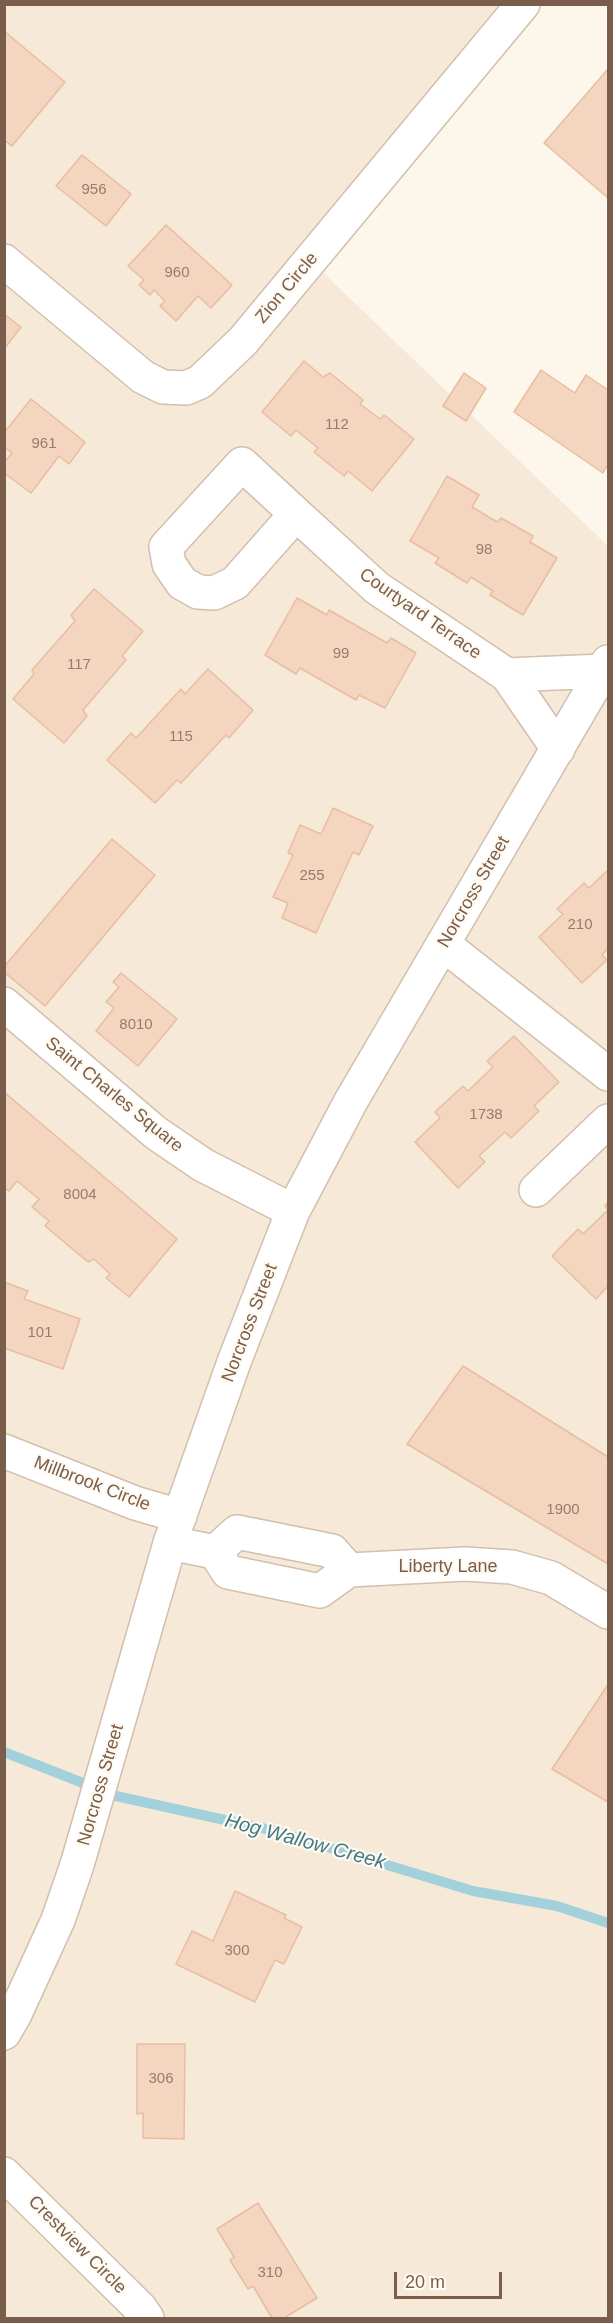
<!DOCTYPE html>
<html>
<head>
<meta charset="utf-8">
<style>
	body { margin:0 }
	#map { position:relative; width:613px; height:2323px; overflow:hidden; background:#fdf6ea; font-family:Arial,sans-serif }
	canvas { display:block }
	.frame { position:absolute; inset:0; border:6px solid #7b5d4b; pointer-events:none }
	.scale { position:absolute; left:394px; top:2272px; width:108px; height:27px; box-sizing:border-box; border:3px solid #7b5d4b; border-top:0; padding-left:8px; font-size:18px; line-height:21px; white-space:nowrap; color:#7b5d4b; -webkit-text-stroke:4px #fffaf2; paint-order:stroke }
</style>
</head>
<body>
<div id="map">
<canvas width="613" height="2323"></canvas>
<div class="frame"></div>
<div class="scale">20 m</div>
</div>
<script>
const context = document.querySelector('canvas').getContext('2d');
context.lineJoin = 'round';
function fill(path, color) {
  context.fillStyle = color;
  context.fill(path, 'evenodd');
}
function shape(rows) {
  const path = new Path2D();
  for (const r of rows) {
    path.moveTo(r[0], r[1]);
    for (let i = 2; i < r.length; i += 2) path.lineTo(r[i], r[i + 1]);
  }
  return path;
}
function stroke(path, color, width, dash) {
  context.strokeStyle = color;
  context.lineWidth = width;
  context.lineCap = dash ? 'butt' : 'round';
  context.setLineDash(dash || []);
  context.stroke(path);
}
function drawText(font, color, halo, rows, align = 'center') {
  context.font = font + ' Arial,sans-serif';
  context.lineWidth = 4.5;
  context.setLineDash([]);
  context.textBaseline = 'middle';
  context.strokeStyle = halo;
  context.fillStyle = color;
  for (const [text, x, y, turn = 0] of rows) {
    context.save();
    context.translate(x, y);
    context.rotate((+turn || 0) * Math.PI / 180);
    context.textAlign = isNaN(turn) ? turn : align;
    if (halo) context.strokeText(text, 0, 0);
    context.fillText(text, 0, 0);
    context.restore();
  }
}
const residential = shape([
	[5,5,513,5,314,264,608,546,608,2318,5,2318]
]);
const stream = shape([
	[4,1752,116,1796,275,1831,473,1891,557,1906,608,1923]
]);
const building = shape([
	[4,31,65,82,12,146,4,140,4,31],
	[608,69,608,198,544,143,608,69],
	[82,155,131,194,106,226,56,186,82,155],
	[166,225,232,285,211,308,198,296,176,321,160,306,165,301,154,290,150,295,139,285,144,280,128,266,166,225],
	[4,314,21,327,4,349,4,314],
	[304,361,323,377,330,373,363,400,360,404,380,419,384,415,414,439,372,491,348,471,344,476,314,452,318,448,296,430,291,436,262,412,304,361],
	[541,370,575,393,586,375,608,390,608,464,603,473,514,412,541,370],
	[464,373,486,388,466,421,443,406,464,373],
	[31,399,85,442,69,464,59,456,31,493,4,473,4,463,12,453,4,447,4,433,31,399],
	[447,476,479,495,472,507,497,522,501,518,533,536,530,542,557,558,523,615,490,595,493,591,471,577,467,583,435,563,439,558,410,541,447,476],
	[94,589,143,631,122,656,126,660,83,710,87,716,64,743,13,699,34,674,32,670,75,621,71,615,94,589],
	[297,598,327,615,329,610,387,643,391,638,416,653,385,708,359,695,356,700,300,668,296,674,265,655,297,598],
	[208,669,253,710,229,738,226,735,181,783,177,780,155,803,107,760,131,733,136,738,181,689,185,694,208,669],
	[333,808,373,826,359,855,353,852,316,933,282,918,288,903,273,897,293,855,288,853,300,825,321,834,333,808],
	[112,839,155,875,45,1006,4,972,4,967,112,839],
	[608,870,608,948,602,955,607,960,582,983,539,937,563,914,557,909,584,883,589,888,608,870],
	[121,973,177,1019,138,1066,96,1031,114,1008,106,1002,119,987,113,982,121,973],
	[514,1036,559,1082,534,1106,539,1111,511,1138,505,1132,479,1156,485,1162,458,1188,415,1142,440,1118,435,1112,463,1086,468,1091,493,1067,487,1061,514,1036],
	[4,1092,177,1239,129,1297,106,1278,110,1274,94,1259,88,1262,45,1226,49,1221,32,1207,39,1199,17,1181,9,1191,4,1188,4,1092],
	[608,1202,608,1286,596,1299,552,1256,578,1229,583,1234,608,1210,605,1206,608,1202],
	[4,1282,28,1291,24,1299,80,1319,63,1369,4,1348,4,1282],
	[463,1366,608,1457,608,1564,407,1444,463,1366],
	[607,1686,608,1687,608,1802,552,1769,607,1686],
	[235,1891,286,1915,284,1918,302,1927,284,1964,275,1960,255,2002,176,1964,192,1931,213,1941,235,1891],
	[137,2044,185,2044,184,2139,143,2138,143,2113,137,2114,137,2044],
	[258,2203,317,2298,284,2318,272,2318,253,2286,248,2289,230,2260,234,2257,217,2229,258,2203]
]);
const minor = shape([
	[4,261,143,377,163,387,186,388,200,382,243,341,523,4],
	[296,514,235,583,214,593,198,592,182,583,169,564,166,547,242,464,296,514,377,588,507,675,558,749],
	[507,675,603,671],
	[443,944,608,1074],
	[4,1004,156,1133,203,1165,293,1211],
	[536,1190,608,1121],
	[4,1451,135,1503,180,1516],
	[170,1543,215,1552,228,1572,320,1591,349,1570,465,1564,512,1567,551,1578,608,1612],
	[215,1552,237,1532,332,1551,349,1570],
	[4,2033,15,2014,58,1920,77,1865,170,1543,234,1362,293,1211,351,1101,608,662],
	[4,2174,140,2308,147,2318]
]);
const numberNames = [
	["956",94,190],
	["960",177,273],
	["112",337,425],
	["961",44,444],
	["98",484,550],
	["99",341,654],
	["117",79,665],
	["115",181,737],
	["255",312,876],
	["210",580,925],
	["8010",136,1025],
	["1738",486,1115],
	["8004",80,1195],
	["101",40,1333],
	["1900",563,1510],
	["300",237,1951],
	["306",161,2079],
	["310",270,2273]
];
const streetNames = [
	["Zion Circle",287,288,-50],
	["Courtyard Terrace",420,614,35],
	["Norcross Street",474,892,-60],
	["Saint Charles Square",114,1095,39],
	["Norcross Street",250,1323,-69],
	["Millbrook Circle",92,1484,21],
	["Liberty Lane",448,1567],
	["Norcross Street",101,1785,-74],
	["Crestview Circle",77,2245,45]
];
const waterNames = [
	["Hog Wallow Creek",305,1842,15]
];
fill(residential, '#f6e9d8');
stroke(stream, '#a2d1db', 10);
fill(building, '#f4d6c0');
stroke(building, '#e8bda0', 1.5);
stroke(minor, '#d2bfae', 36);
stroke(minor, '#fff', 33);
drawText('15px', '#997b68', null, numberNames);
drawText('18px', '#7b5d4b', '#fffaf2', streetNames);
drawText('italic 20px', '#407a87', '#fffaf2', waterNames);
</script>
</body>
</html>
